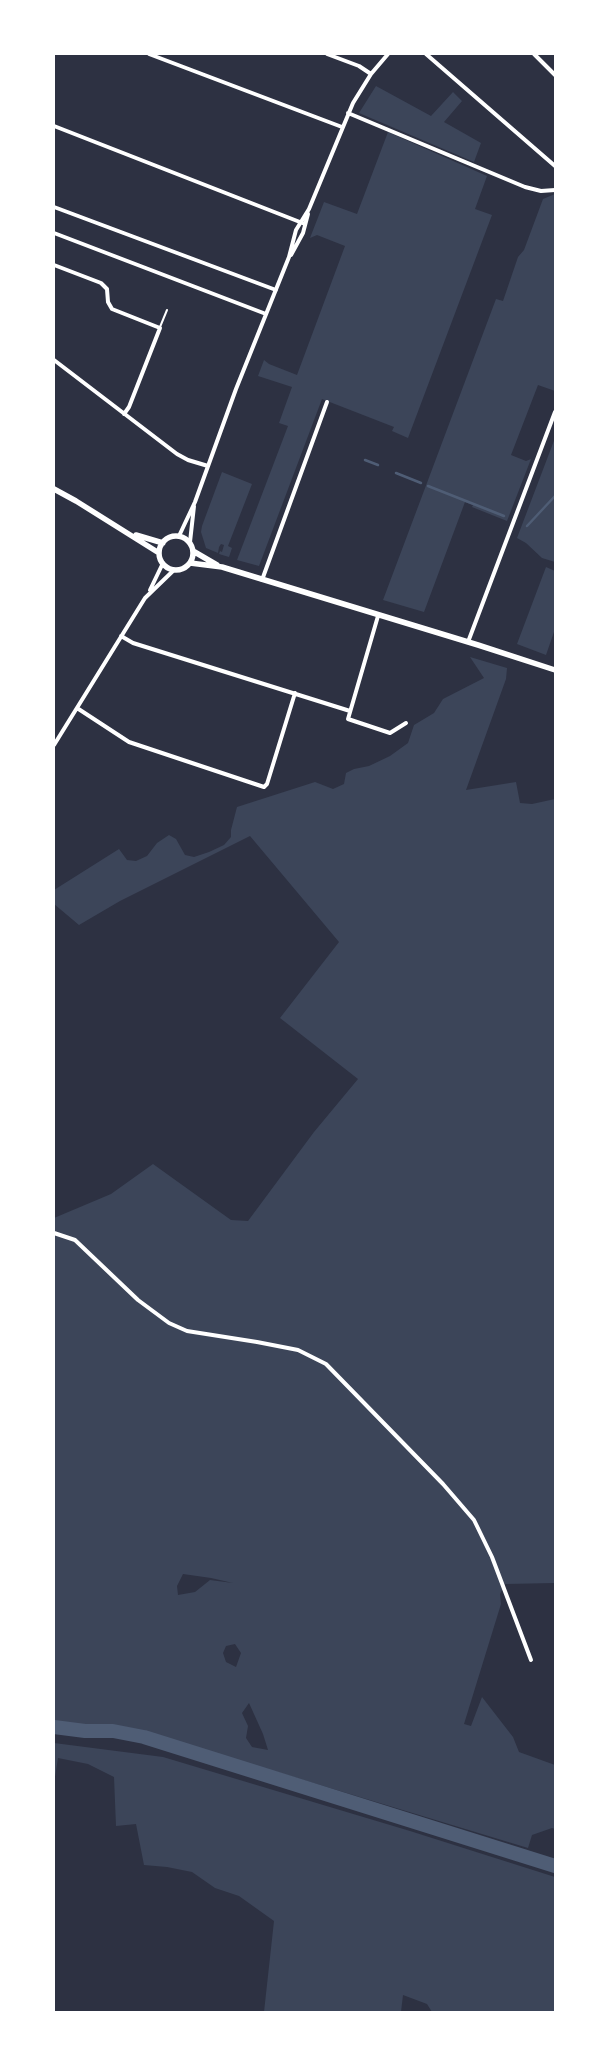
<!DOCTYPE html>
<html>
<head>
<meta charset="utf-8">
<style>
	body { margin:0 }
	#map { position:relative; width:609px; height:2066px; overflow:hidden; background:#2d3142; font-family:"PT Sans Narrow",sans-serif }
	canvas { display:block }
	.frame { position:absolute; inset:0; border:55px solid #fff; pointer-events:none }
</style>
</head>
<body>
<div id="map">
<canvas width="609" height="2066"></canvas>
<div class="frame"></div>
</div>
<script>
const context = document.querySelector('canvas').getContext('2d');
context.lineJoin = 'round';
function fill(path, color) {
  context.fillStyle = color;
  context.fill(path, 'evenodd');
}
function shape(rows) {
  const path = new Path2D();
  for (const r of rows) {
    if (r.length === 3) {
      path.moveTo(r[0] + r[2], r[1]);
      path.arc(r[0], r[1], r[2], 0, 2 * Math.PI);
      continue;
    }
    path.moveTo(r[0], r[1]);
    for (let i = 2; i < r.length; i += 2) path.lineTo(r[i], r[i + 1]);
  }
  return path;
}
function stroke(path, color, width, dash) {
  context.strokeStyle = color;
  context.lineWidth = width;
  context.lineCap = dash ? 'butt' : 'round';
  context.setLineDash(dash || []);
  context.stroke(path);
}
const green = shape([
	[376,86,431,116,453,92,462,101,444,122,481,143,474,162,359,113],
	[388,132,487,176,475,209,492,215,408,438,392,431,394,427,322,399,259,566,237,560,288,426,279,423,292,387,258,376,264,360,269,364,297,375,345,246,317,235,310,238,324,202,357,214],
	[555,194,555,391,538,385,511,455,526,461,531,459,507,521,472,507,473,505,465,502,424,612,383,600,496,299,503,301,518,257,524,250,543,199],
	[555,438,555,562,542,558,526,543,517,538],
	[222,472,252,484,228,546,232,548,229,557,219,554,220,551,222,552,224,545,221,544,219,547,218,553,206,548,201,532,202,526],
	[546,567,555,571,555,629,546,655,517,644],
	[470,657,507,668,506,679,466,790,516,782,520,803,532,804,555,799,555,1583,505,1584,500,1594,501,1604,464,1724,471,1726,482,1697,513,1737,519,1752,555,1765,555,1829,552,1828,532,1835,528,1848,274,1771,266,1771,189,1747,113,1728,84,1728,54,1725,54,1218,111,1194,153,1164,231,1220,248,1221,314,1132,358,1079,280,1018,339,942,250,836,120,901,79,925,54,904,54,890,119,849,127,860,136,861,147,856,157,843,169,835,176,839,185,855,194,857,209,852,224,845,231,837,231,830,237,807,315,782,333,789,344,784,346,773,354,769,369,766,390,756,408,743,414,725,434,713,443,699,484,678],
	[183,1574,211,1578,233,1583,210,1580,195,1592,178,1595,177,1586],
	[235,1644,241,1653,236,1667,226,1662,223,1653,226,1646],
	[249,1703,263,1734,268,1750,252,1747,246,1738,248,1726,242,1713],
	[54,1743,163,1757,410,1831,555,1877,555,2012,432,2012,427,2004,403,1995,401,2012,264,2012,274,1921,239,1896,215,1888,192,1872,167,1867,144,1865,136,1824,116,1826,114,1777,88,1764,58,1758,54,1783]
]);
const stream = shape([
	[365,460,378,465],
	[396,473,421,483],
	[428,486,504,516],
	[527,526,555,496]
]);
const river = shape([
	[54,1727,85,1731,113,1731,144,1737,555,1866]
]);
const service = shape([
	[160,327,167,310]
]);
const minor = shape([
	[149,54,342,127],
	[327,54,359,66,371,74],
	[426,54,555,166],
	[534,54,555,75],
	[348,113,525,187,541,191,555,190],
	[54,126,305,224],
	[54,207,276,290],
	[54,233,266,314],
	[291,255,303,233,308,214],
	[54,265,101,283,107,289,108,302,112,309,160,328,129,407,124,414],
	[54,360,177,454,188,460,208,466],
	[179,536,195,502,236,389,289,257,296,230,309,209,353,103,371,74,388,54],
	[190,542,194,506],
	[262,580,327,402],
	[150,590,163,563],
	[378,616,348,719,390,733,406,723],
	[121,636,133,643,350,711],
	[468,642,555,412],
	[77,708,129,742,264,787,267,784,295,693],
	[54,745,145,598,174,570],
	[54,1233,75,1240,138,1300,169,1323,187,1331,257,1342,298,1350,326,1364,443,1484,474,1520,492,1557,531,1660]
]);
const secondary = shape([
	[54,489,76,501,159,553],
	[136,535,163,543],
	[176,553,17],
	[193,551,217,565],
	[190,563,222,567,478,645,555,670]
]);
fill(green, '#3c4559');
stroke(stream, '#4f5d75', 2.5);
stroke(river, '#4f5d75', 14);
stroke(service, '#fff', 2);
stroke(minor, '#fff', 4);
stroke(secondary, '#fff', 5.5);
</script>
</body>
</html>
